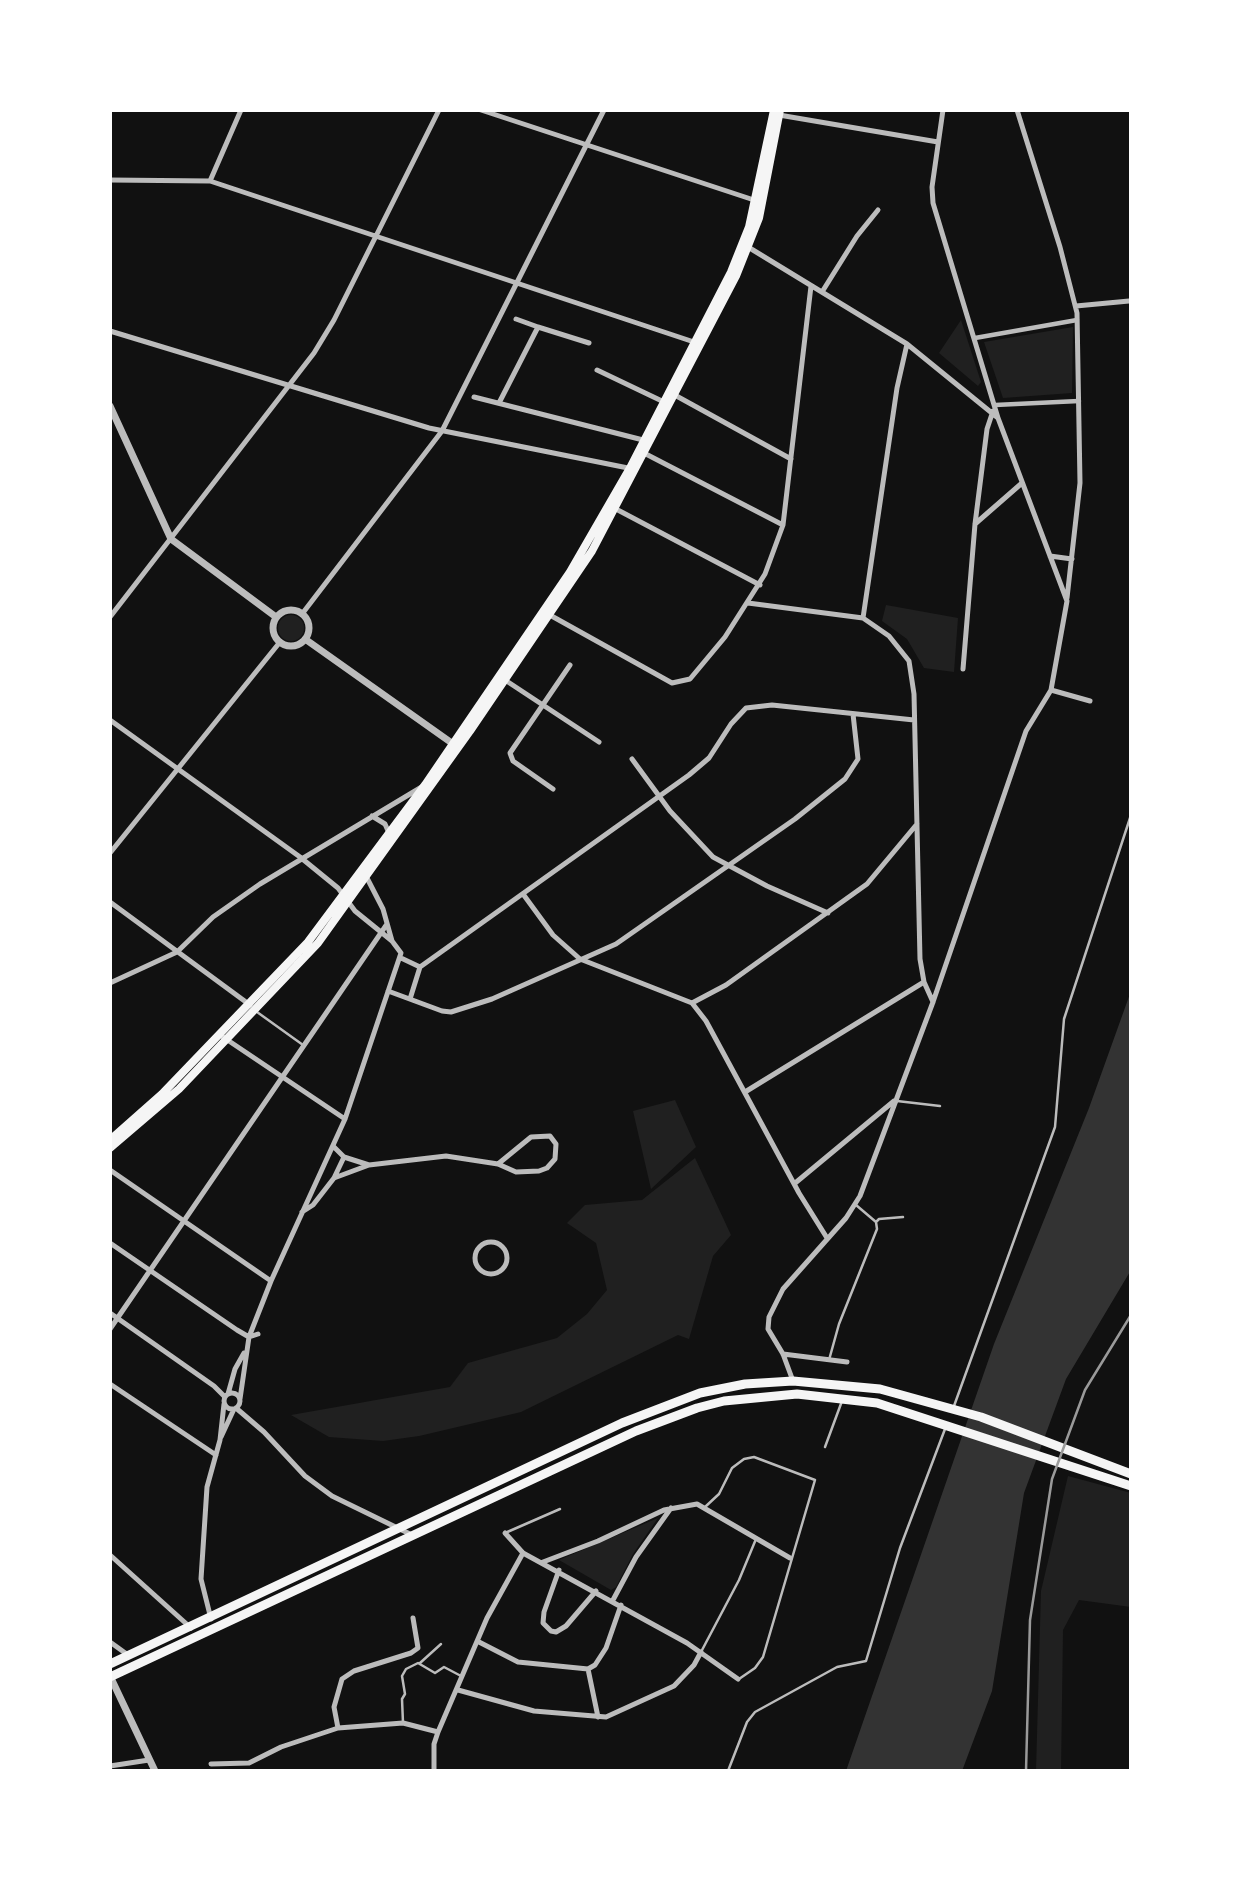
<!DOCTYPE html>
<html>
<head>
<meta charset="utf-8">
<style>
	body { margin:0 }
	#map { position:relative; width:1241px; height:1881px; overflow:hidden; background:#111; font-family:"Exo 2",sans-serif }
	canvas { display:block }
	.frame { position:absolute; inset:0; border:112px solid #fff; pointer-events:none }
</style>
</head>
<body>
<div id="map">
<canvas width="1241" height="1881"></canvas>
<div class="frame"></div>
</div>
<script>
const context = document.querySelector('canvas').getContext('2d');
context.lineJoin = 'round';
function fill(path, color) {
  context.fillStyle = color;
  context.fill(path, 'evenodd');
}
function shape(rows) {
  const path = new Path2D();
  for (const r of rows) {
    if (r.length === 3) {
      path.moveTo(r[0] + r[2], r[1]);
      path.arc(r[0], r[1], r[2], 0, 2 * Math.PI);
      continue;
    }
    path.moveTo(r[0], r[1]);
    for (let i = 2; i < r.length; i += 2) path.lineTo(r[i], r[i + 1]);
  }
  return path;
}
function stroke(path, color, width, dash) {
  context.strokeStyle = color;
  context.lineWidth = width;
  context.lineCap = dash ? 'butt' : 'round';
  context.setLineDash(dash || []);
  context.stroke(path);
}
const green = shape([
	[961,320,981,382,978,386,939,353],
	[1073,327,1072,393,1003,398,984,342],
	[886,605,958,618,954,672,924,668,907,639,882,621],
	[291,628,13],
	[675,1100,696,1147,651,1189,633,1111],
	[695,1158,731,1235,713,1256,689,1339,678,1335,521,1412,419,1436,383,1441,329,1437,291,1415,450,1387,468,1363,557,1338,587,1314,607,1290,596,1243,567,1223,585,1205,642,1200],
	[1068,1476,1131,1493,1131,1607,1079,1600,1063,1630,1061,1771,1036,1771,1041,1591],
	[658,1518,633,1554,616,1587,611,1590,559,1560]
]);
const water = shape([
	[1131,991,1131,1270,1066,1379,1024,1493,992,1691,962,1771,846,1771,994,1344,1089,1108]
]);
const service = shape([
	[257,1012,303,1045],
	[897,1101,940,1106],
	[876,1222,879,1219,903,1217],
	[829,1360,839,1324,877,1229,876,1222,856,1205],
	[954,1406,1055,1127,1064,1019,1131,815],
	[825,1447,842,1401],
	[705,1507,719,1494,732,1468,744,1459,754,1457,815,1480,763,1657,755,1668,739,1679],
	[505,1533,560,1509],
	[701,1652,739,1580,756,1539],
	[420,1663,441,1644],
	[403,1723,402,1699,405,1694,402,1676,406,1669,418,1663,435,1673,444,1667,461,1676],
	[728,1771,747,1722,755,1712,837,1667,866,1661,900,1548,945,1429]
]);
const pedestrian = shape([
	[975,338,1077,320],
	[995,405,1079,401]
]);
const minor = shape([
	[481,110,757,201],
	[943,110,932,187,933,203,998,418],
	[1017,110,1060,247,1077,313,1080,483,1067,598],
	[779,115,938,142],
	[110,180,210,181,697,343],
	[210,181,241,110],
	[748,247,907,344,998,418,1067,601,1051,690,1026,731,933,1002,860,1196,846,1218,783,1289,769,1317,768,1329,783,1354,793,1381],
	[822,292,857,236,878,210],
	[1076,306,1129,301],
	[538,327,589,343],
	[110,331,429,428,633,469],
	[597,370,664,402],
	[671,393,791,459],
	[474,397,647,441],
	[499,403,538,327,516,319],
	[642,452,783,525],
	[614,508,760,585],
	[975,524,1022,483],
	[1050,556,1072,559],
	[748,603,863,618,889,636,909,661,914,694,920,959,924,982,933,1002],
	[302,614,442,431,604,110],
	[548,614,672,683,690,679,725,637,765,574,783,525,811,286],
	[110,617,314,353,334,320,439,110],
	[863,618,897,388,907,344],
	[963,669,975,524,987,429,993,411],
	[505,680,599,742],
	[1051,690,1090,701],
	[110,720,300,857,338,888,355,911,392,941,401,953,345,1119,271,1281,249,1337,240,1399],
	[632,759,670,811,713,857,767,886,828,913],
	[553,789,513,761,510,753,570,665],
	[372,816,385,824,389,833],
	[110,853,280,642],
	[367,878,383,909,392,941],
	[523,894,553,935,580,959,692,1003,706,1021,799,1193,827,1238],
	[110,902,250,1005],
	[401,958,420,967],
	[110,983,177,952,213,917,260,884,425,785],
	[388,991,442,1011,451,1012,492,999,616,944,795,819,845,779,858,759,853,714],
	[410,999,420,967,689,775,709,758,731,724,746,708,772,705,914,720],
	[692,1003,726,985,867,884,917,824],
	[220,1035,345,1119],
	[745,1092,924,982],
	[334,1147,344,1157,369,1165],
	[110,1170,271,1281],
	[334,1178,369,1165,446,1156,498,1164,516,1172,539,1171,547,1168,555,1159,556,1144,550,1136,531,1137,498,1164],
	[794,1184,894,1101],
	[302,1212,313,1205,334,1178,344,1157],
	[491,1258,16],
	[110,1243,237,1330,249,1337,258,1334],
	[110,1313,214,1386,225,1397],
	[110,1329,387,924],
	[783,1354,847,1362],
	[110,1384,216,1455],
	[232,1401,8],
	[228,1394,235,1369,244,1353],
	[236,1408,264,1432,305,1476,332,1496,412,1535],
	[221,1437,234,1409],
	[505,1533,523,1553,687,1643,738,1679],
	[110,1555,191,1628],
	[543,1562,598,1541,664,1510,697,1504,790,1558],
	[559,1570,544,1612,543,1623,551,1631,556,1632,566,1626,596,1591],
	[613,1600,636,1557,671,1508],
	[211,1619,201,1579,207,1487,220,1440,224,1404],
	[110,1642,128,1655],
	[479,1642,518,1662,588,1669,595,1665,606,1648,621,1605],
	[588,1669,598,1717],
	[458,1690,534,1711,606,1717,674,1686,694,1665,701,1652],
	[338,1728,334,1707,342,1679,354,1671,411,1653,418,1648,413,1618],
	[211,1764,249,1763,281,1747,338,1728,403,1723,438,1732],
	[110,1766,149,1760],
	[434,1771,434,1744,438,1732,487,1618,523,1553]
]);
const tertiary = shape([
	[110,406,171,539,276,617],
	[291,628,18],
	[305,639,456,746],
	[110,1676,155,1771]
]);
const secondary = shape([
	[110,1140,162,1094,308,942,425,785,570,572,630,468,731,272,749,227,774,110],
	[110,1148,179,1089,318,943,470,731,592,551,736,276,759,218,780,110]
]);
const primary = shape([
	[110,1664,622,1423,700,1393,745,1384,793,1381,880,1389,981,1417,1131,1474],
	[110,1677,636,1431,697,1408,724,1401,797,1394,877,1403,1131,1486]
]);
const rail = shape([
	[1026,1771,1030,1620,1052,1479,1085,1390,1131,1315]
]);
fill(green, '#202020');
fill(water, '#333');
stroke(service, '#bcbcbc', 2.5);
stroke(pedestrian, '#bcbcbc', 4.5);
stroke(minor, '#bcbcbc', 5);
stroke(tertiary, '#bcbcbc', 7);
stroke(secondary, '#f5f5f5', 8);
stroke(primary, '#f5f5f5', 9);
stroke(rail, '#9a9a9a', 2.5);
</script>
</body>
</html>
